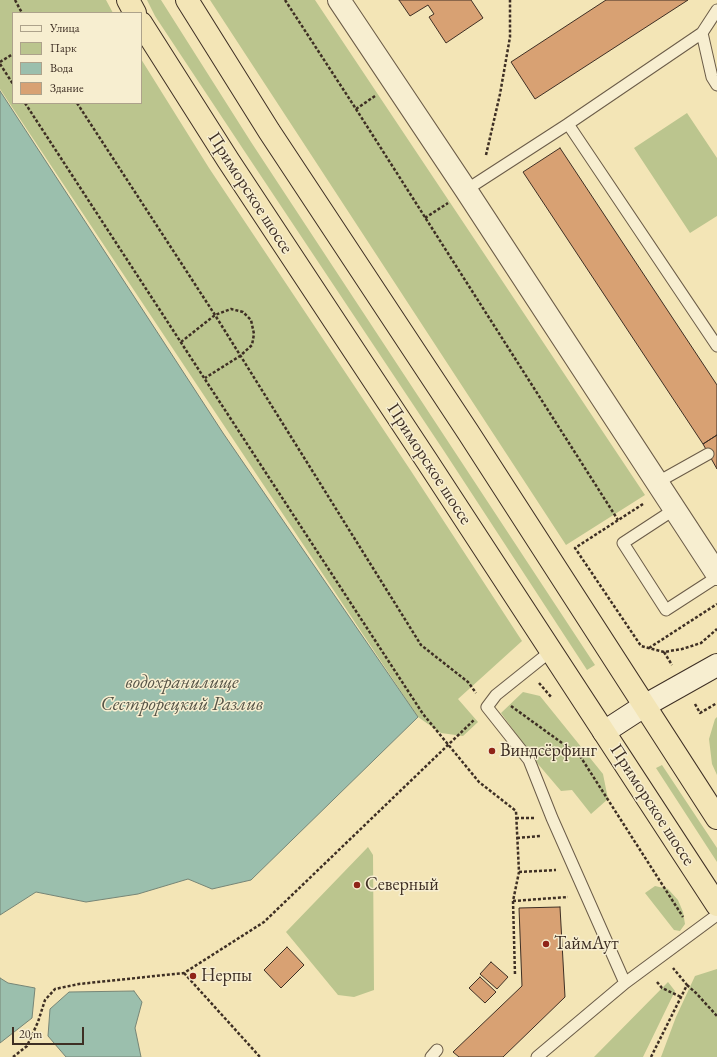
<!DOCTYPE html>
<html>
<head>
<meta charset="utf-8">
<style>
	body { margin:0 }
	#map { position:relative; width:717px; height:1057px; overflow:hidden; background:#f3e5b6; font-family:"EB Garamond",serif }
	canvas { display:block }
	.legend { position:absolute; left:12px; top:12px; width:130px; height:92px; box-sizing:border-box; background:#f7eed0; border:1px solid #ada28b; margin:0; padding:5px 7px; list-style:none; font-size:12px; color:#3e2f24 }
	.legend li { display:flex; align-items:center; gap:8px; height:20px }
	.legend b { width:20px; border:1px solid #ada28b }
	.scale { position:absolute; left:12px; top:1027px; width:72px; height:18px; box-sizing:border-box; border:2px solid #3e2f24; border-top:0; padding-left:5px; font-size:12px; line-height:14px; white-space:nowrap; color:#3e2f24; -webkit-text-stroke:3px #f7eed0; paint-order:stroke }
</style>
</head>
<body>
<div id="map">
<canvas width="717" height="1057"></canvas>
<ul class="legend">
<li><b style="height:5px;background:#f7eed0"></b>Улица</li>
<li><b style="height:11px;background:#bbc58e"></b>Парк</li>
<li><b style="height:11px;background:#9bbfad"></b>Вода</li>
<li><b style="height:11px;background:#d8a173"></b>Здание</li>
</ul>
<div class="scale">20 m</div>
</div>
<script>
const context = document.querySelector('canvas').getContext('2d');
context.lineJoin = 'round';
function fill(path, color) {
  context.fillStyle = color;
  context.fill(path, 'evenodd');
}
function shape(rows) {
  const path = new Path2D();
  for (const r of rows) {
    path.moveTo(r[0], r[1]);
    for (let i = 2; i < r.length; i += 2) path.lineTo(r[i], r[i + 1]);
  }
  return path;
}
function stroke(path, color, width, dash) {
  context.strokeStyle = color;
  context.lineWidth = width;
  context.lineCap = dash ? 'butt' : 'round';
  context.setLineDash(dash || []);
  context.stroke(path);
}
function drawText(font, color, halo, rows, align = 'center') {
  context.font = font + ' "EB Garamond",serif';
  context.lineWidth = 3;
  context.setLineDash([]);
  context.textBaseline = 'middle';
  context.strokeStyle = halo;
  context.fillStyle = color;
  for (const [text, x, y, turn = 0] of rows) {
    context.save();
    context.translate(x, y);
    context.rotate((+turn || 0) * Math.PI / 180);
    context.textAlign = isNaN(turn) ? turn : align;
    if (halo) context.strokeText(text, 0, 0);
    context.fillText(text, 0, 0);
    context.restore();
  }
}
const green = shape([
	[0,0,106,0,113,13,13,13,13,103,141,103,141,59,209,168,411,471,522,641,458,699,478,722,463,736,441,733,418,717,0,89],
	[147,0,161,0,251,142,595,665,587,670,444,451,243,149,155,16],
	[210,0,315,0,645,495,566,545],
	[687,113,717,158,717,216,690,233,634,148],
	[523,692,540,696,603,774,608,799,591,814,572,790,561,791,538,764,501,713],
	[717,717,717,775,712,764,709,739,715,719],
	[662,765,717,848,717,862,656,768],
	[368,847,373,855,374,990,354,997,338,995,286,932],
	[655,886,668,889,678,900,683,912,685,924,680,931,674,930,645,893],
	[717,969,717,1057,661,1057,676,1017,695,976],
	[668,982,675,991,643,1057,594,1057]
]);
const water = shape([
	[0,91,223,433,418,717,251,880,212,889,188,879,138,894,86,902,36,892,0,915,0,91],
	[0,978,8,983,35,988,32,1018,0,1043,0,978],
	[134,991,142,1002,135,1028,141,1057,66,1057,48,1036,50,1009,69,992,134,991]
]);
const building = shape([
	[399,0,471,0,483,18,446,43,429,17,434,14,428,5,410,16,399,0],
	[606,0,688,0,535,99,511,62,606,0],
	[560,148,717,385,717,435,703,444,523,172,560,148],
	[717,435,717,469,703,444,717,435],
	[560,907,565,997,503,1057,459,1057,453,1052,522,986,519,908,560,907],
	[287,947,304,965,281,988,264,970,287,947],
	[491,962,508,977,497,989,480,974,491,962],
	[480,977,496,992,485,1003,469,988,480,977]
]);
const path = shape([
	[15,0,22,13],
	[285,0,356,109,618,520],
	[0,62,13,54],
	[0,64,13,84],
	[25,103,423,714,479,782,516,811,519,872,513,901,515,975],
	[77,103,215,315,421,645,468,682,476,693],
	[356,109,375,96],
	[486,155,500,94,510,37,510,0],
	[425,218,448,203],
	[181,342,215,315,231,309,243,312,251,320,254,334,252,345,240,356,205,378],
	[643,504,575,548,641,646,664,652,682,649,701,643,717,629],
	[649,648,717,604],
	[664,652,672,665],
	[539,683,552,698],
	[695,704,700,713,717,703],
	[511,706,580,756,683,917],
	[516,818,534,818],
	[517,838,540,836],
	[519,872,556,870],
	[513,901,568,897],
	[184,973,260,1057],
	[657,982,662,988,681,997],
	[687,985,696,993,717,1016],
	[13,1057,27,1046,38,1022,45,1000,55,989,79,984,184,973,264,922,475,719],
	[651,1057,687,985,673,968]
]);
const lane = shape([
	[717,10,702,33,568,124,717,346],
	[702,33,712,77,717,85],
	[466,190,568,124],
	[658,482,708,454],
	[675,509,623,543,666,610,717,577],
	[551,651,496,695,487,707,529,760,552,818,625,983,717,915],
	[431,1057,437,1050],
	[537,1057,625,983]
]);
const street = shape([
	[339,0,466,190,717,574]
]);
const secondary = shape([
	[604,732,644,706,717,665]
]);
const highway = shape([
	[128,0,135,13],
	[187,0,269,131,468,432,717,818],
	[141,23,228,160,427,461,717,905]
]);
const markers = [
	[492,751,4,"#8f2418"],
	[357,885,4,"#8f2418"],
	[546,944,4,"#8f2418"],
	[193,976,4,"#8f2418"]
];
const streetNames = [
	["Приморское шоссе",250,193,57],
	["Приморское шоссе",429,464,57],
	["Приморское шоссе",652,805,57]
];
const poiNames = [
	["Виндсёрфинг",500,751],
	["Северный",365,885],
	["ТаймАут",554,944],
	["Нерпы",201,976]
];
const waterNames = [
	["водохранилище",182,683],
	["Сестрорецкий Разлив",182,705]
];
fill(green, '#bbc58e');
fill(water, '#9bbfad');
stroke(water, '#768576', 1);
fill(building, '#d8a173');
stroke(building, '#3e2f24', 1);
stroke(lane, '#6b5c48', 13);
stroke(street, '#6b5c48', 24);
stroke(secondary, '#3e2f24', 24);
stroke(highway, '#3e2f24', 24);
stroke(path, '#3e2f24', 2.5, [3, 2]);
stroke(lane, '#f7eed0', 11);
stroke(street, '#f7eed0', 22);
stroke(secondary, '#f7eed0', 22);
stroke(highway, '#f3e5b6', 22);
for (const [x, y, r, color] of markers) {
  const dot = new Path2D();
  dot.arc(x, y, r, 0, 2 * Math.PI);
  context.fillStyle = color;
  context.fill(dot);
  stroke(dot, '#f7eed0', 1.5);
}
drawText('18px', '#3e2f24', '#f7eed0', streetNames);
drawText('18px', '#3e2f24', '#f7eed0', poiNames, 'left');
drawText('italic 19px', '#555346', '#f7eed0', waterNames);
</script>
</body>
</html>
